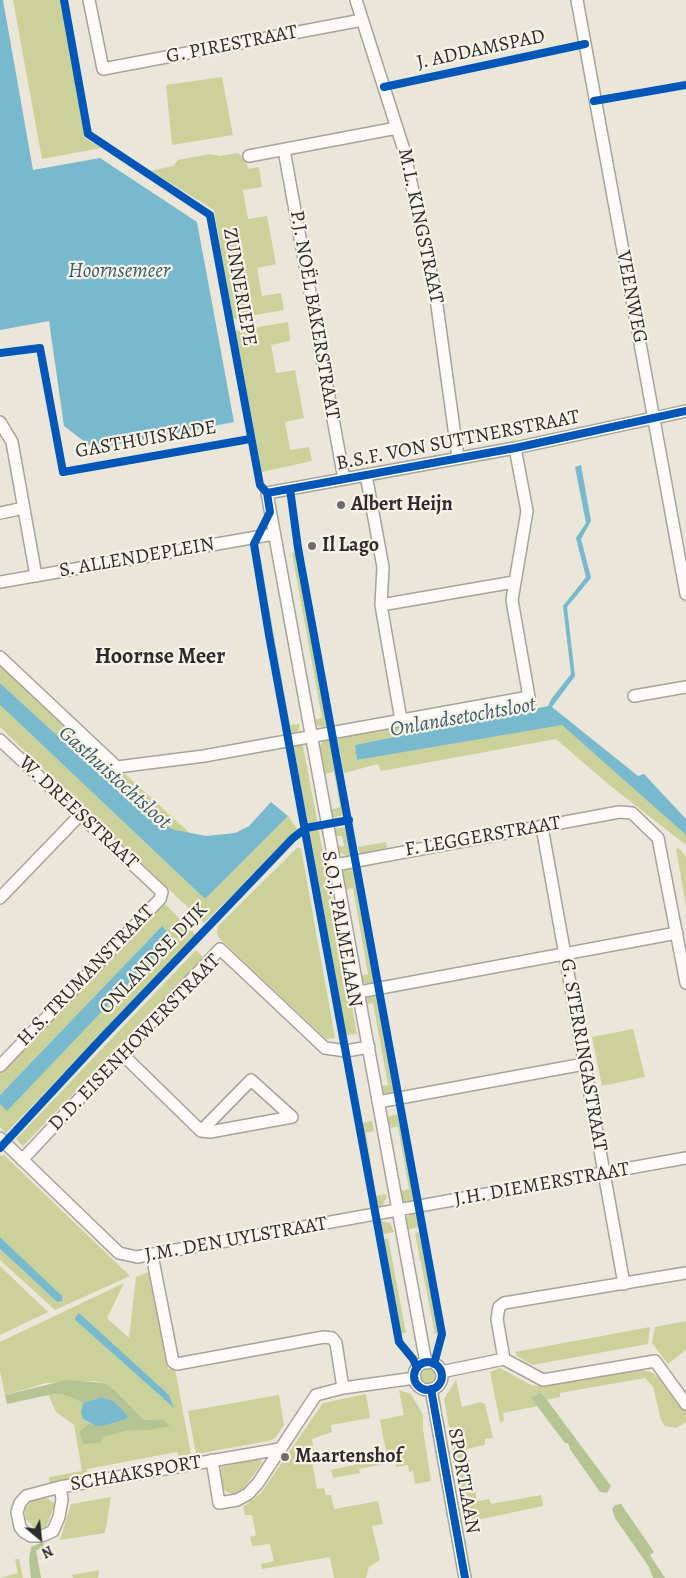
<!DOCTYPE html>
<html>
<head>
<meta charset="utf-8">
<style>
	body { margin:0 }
	#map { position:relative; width:686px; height:1578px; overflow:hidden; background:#eae6d9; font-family:Alegreya,serif }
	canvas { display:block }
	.north { position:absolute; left:15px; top:1513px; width:50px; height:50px; -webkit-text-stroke:4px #f7f3e8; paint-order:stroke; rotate:152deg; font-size:14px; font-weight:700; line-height:20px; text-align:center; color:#2b2b2b }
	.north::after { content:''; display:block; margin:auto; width:18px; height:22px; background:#2b2b2b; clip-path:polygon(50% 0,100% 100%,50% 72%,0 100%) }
</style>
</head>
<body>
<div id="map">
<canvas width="686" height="1578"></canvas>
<div class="north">N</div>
</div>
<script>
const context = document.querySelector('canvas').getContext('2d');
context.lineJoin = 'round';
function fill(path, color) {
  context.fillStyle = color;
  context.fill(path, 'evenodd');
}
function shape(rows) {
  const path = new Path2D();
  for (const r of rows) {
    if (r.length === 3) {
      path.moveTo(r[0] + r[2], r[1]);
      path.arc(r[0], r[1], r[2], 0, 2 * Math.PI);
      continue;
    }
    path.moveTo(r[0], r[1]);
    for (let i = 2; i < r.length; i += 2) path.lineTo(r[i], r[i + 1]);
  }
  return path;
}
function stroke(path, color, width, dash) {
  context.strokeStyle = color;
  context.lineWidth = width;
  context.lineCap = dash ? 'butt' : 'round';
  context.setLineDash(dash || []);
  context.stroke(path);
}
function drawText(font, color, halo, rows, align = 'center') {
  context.font = font + ' Alegreya,serif';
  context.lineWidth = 4.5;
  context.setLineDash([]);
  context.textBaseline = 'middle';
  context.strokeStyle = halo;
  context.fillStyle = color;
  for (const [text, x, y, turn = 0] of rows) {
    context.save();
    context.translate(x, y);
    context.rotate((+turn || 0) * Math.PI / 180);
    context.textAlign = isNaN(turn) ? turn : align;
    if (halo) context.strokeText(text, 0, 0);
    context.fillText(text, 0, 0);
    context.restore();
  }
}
const green = shape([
	[13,0,61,0,85,138,101,148,42,159],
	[222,77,233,135,172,145,166,85],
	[238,153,246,159,248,169,259,167,262,187,243,190,248,219,267,216,276,264,257,268,262,296,281,293,284,310,233,319,214,210,151,171,173,166,178,160,210,154,220,156],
	[288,322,290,341,271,345,276,373,295,370,304,418,285,422,290,450,309,447,312,461,262,472,235,331],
	[296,552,328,726,324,727,315,725,313,720,322,718,292,553],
	[258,562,261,562,290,725,300,724,298,731,293,734,289,734],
	[0,663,118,771,123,772,192,835,175,830,145,816,0,683],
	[536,699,537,708,355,745,357,760,562,724,686,835,686,845,608,784,556,739,381,771,378,764,344,773,337,736],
	[0,705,205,899,288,816,298,830,204,923,0,727],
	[329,737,344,815,331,818,329,810,340,807,334,772,323,774,319,752,322,742],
	[302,741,357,1034,345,1035,307,834,307,823,293,743],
	[346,827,352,856,347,856,337,851,336,847,344,846,342,836,334,836,333,829],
	[386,842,387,849,360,854,358,847],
	[297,848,301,848,335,1038,326,1039,218,937,217,932,218,926],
	[676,848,680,849,686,857,686,907],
	[352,864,374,984,364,983,360,976,368,974,353,888,344,890,342,872,343,869],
	[163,902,196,935,6,1133,0,1127,0,1104,7,1110,173,937,162,926,0,1095,0,1071],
	[196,950,204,958,23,1146,16,1139],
	[376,993,394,1094,384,1093,380,1086,388,1085,373,1003,364,1005,366,997],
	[633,1029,645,1077,602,1086,592,1037],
	[398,1114,414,1202,406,1203,400,1197,398,1192,409,1189,398,1127,388,1128,385,1117],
	[372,1121,374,1131,366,1133,376,1196,386,1194,387,1197,382,1206,375,1209,362,1123],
	[4,1155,130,1276,55,1310,0,1260,0,1249,57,1302,64,1299,0,1237,0,1156],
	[416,1212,419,1227,406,1230,405,1218],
	[378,1220,390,1223,394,1232,380,1235],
	[419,1232,438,1328,438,1333,435,1334,415,1233],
	[388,1238,406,1333,400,1334,382,1240],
	[0,1266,48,1312,0,1335],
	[148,1272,151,1273,168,1369,175,1369,191,1454,179,1456,177,1452,87,1469,87,1478,50,1484,49,1477,82,1471,74,1425,56,1412,48,1394,65,1395,83,1403,83,1419,89,1423,79,1432,103,1437,126,1431,148,1430,162,1419,144,1420,114,1389,105,1383,95,1381,46,1383,5,1395,0,1371,0,1342,124,1283,107,1318,129,1338,136,1277],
	[74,1317,169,1395,174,1408,74,1319],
	[686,1321,686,1350,668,1364,652,1343,655,1327],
	[650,1327,648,1344,532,1365,517,1356,515,1352],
	[500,1368,531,1385,538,1386,641,1370,651,1372,664,1381,686,1412,686,1422,676,1428,665,1426,661,1420,653,1387,645,1378,560,1393,560,1397,546,1400,542,1392,532,1398,538,1406,503,1413,504,1421,500,1422,490,1372],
	[428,1376,7],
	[456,1380,462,1407,480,1402,485,1404,493,1438,485,1439,485,1445,467,1449,477,1501,489,1499,491,1504,541,1495,543,1506,472,1521,469,1510,464,1511,444,1399],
	[399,1390,411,1394,423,1415,423,1429,431,1481,415,1484,413,1471,409,1472,408,1465,396,1467,395,1462,359,1469,360,1473,333,1478,331,1470,354,1465,359,1456,386,1451,380,1420,404,1415],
	[366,1394,370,1418,331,1425,332,1432,312,1439,315,1462,312,1463,317,1489,324,1488,326,1495,331,1495,334,1509,378,1501,383,1524,372,1526,380,1560,369,1567,366,1578,334,1578,330,1557,262,1569,261,1564,274,1561,270,1544,252,1546,250,1537,256,1535,252,1515,245,1515,243,1507,261,1493,323,1403],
	[279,1395,284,1425,275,1438,268,1441,196,1454,188,1411],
	[257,1458,260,1458,262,1463,244,1488,233,1494,223,1490,221,1467],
	[45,1497,55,1504,46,1527,34,1528,26,1519,25,1509,33,1499],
	[111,1497,105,1533,60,1540,71,1504],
	[15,1559,19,1559,23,1578,0,1578,18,1573],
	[99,1570,98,1578,73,1578,72,1575]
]);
const forest = shape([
	[67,1380,105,1383,114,1389,144,1420,162,1419,170,1426,148,1430,126,1431,103,1437,100,1443,83,1444,79,1432,89,1423,94,1425,112,1423,127,1419,128,1416,114,1401,101,1397,83,1403,65,1395,53,1394,7,1404,5,1395],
	[541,1392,611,1486,607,1493,600,1492,570,1449,568,1443,565,1443,531,1398],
	[621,1504,654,1552,650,1555,665,1578,653,1578,649,1567,615,1518,612,1509,615,1505],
	[43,1542,44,1549,36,1550,41,1578,31,1578,29,1560,31,1547]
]);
const water = shape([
	[0,0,3,0,33,170,100,158,197,222,234,422,94,449,64,426,49,321,0,330],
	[581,465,591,521,581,539,591,578,567,607,575,676,552,707,638,776,644,774,686,819,686,835,562,725,357,760,355,745,548,706,552,698,571,674,563,606,586,577,576,538,586,523,575,467],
	[0,683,145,816,175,830,206,836,235,833,249,826,271,802,288,816,205,899,0,705],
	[162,926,173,937,7,1111,0,1104,0,1095],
	[0,1237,63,1297,62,1301,57,1302,0,1249],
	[79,1313,169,1395,174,1408,74,1319],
	[101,1397,114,1401,128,1416,127,1419,102,1426,94,1425,83,1419,81,1413,83,1403]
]);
const minor = shape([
	[89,0,103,69,362,20],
	[356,0,403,147,419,217,435,291,458,458],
	[577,0,686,594],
	[284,150,344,479],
	[249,156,397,128],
	[0,422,12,442,36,576],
	[366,475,383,567,381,605,401,720],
	[0,513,24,508],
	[0,582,274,534],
	[381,605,514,582],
	[0,657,117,767,204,756,529,697,512,600,527,511,515,448],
	[634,696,686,687],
	[0,740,162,892,160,899,0,1066],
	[542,827,624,1284],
	[335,865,619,812,632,813,658,838,686,983],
	[0,898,79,816],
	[359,992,677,933],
	[122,1054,201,1131,210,1132,292,1117,251,1080,201,1131],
	[378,1102,584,1064],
	[0,1138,119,1253,137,1257,686,1158],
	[22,1160,220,949,325,1048,346,1051,369,1047],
	[152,1255,173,1362,177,1364,324,1337,332,1338,336,1343,343,1388],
	[504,1359,497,1319,499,1307,504,1303,686,1273],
	[428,1376,14],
	[426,1363,267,493,515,448,686,411],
	[441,1372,504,1359,543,1380,655,1361,686,1404],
	[431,1389,465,1578],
	[212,1460,219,1503,237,1500,248,1494,258,1483,316,1395,343,1388,415,1378],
	[60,1487,62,1499,59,1517,53,1531,42,1536,31,1536,24,1532,20,1527,17,1512,20,1503,26,1496,60,1487,280,1449]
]);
const cycleway = shape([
	[64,0,88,134,210,215,260,485,267,493],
	[384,87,585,44],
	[594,101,686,85],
	[0,353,40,348,63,472,250,439],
	[290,489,298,548,442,1334,434,1364],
	[267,493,270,512,254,544,269,635,399,1342,413,1359,417,1368],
	[267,493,515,448,686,411],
	[0,1148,101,1039,293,838,306,828,349,820],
	[428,1376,14],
	[431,1389,465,1578]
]);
const markers = [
	[341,505,5,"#6e6c68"],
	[312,546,5,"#6e6c68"],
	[285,1457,5,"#6e6c68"]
];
const streetNames = [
	["G. PIRESTRAAT",232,45,-11],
	["J. ADDAMSPAD",481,50,-12],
	["M.L. KINGSTRAAT",420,226,78],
	["ZUNNERIEPE",239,287,80],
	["VEENWEG",631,297,79],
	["P.J. NOËL BAKERSTRAAT",314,315,80],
	["GASTHUISKADE",146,440,-10],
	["B.S.F. VON SUTTNERSTRAAT",458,441,-11],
	["S. ALLENDEPLEIN",137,558,-10],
	["W. DREESSTRAAT",78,813,43],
	["F. LEGGERSTRAAT",483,837,-10],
	["S.O.J. PALMELAAN",341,929,80],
	["ONLANDSE DIJK",154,959,-46],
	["H.S. TRUMANSTRAAT",86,976,-46],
	["D.D. EISENHOWERSTRAAT",135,1043,-46],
	["G. STERRINGASTRAAT",583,1055,80],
	["J.H. DIEMERSTRAAT",542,1185,-10],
	["J.M. DEN UYLSTRAAT",236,1240,-10],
	["SCHAAKSPORT",136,1474,-10],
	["SPORTLAAN",463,1481,80]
];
const poiNames = [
	["Albert Heijn",351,505],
	["Il Lago",322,546],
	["Maartenshof",295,1457]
];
const waterNames = [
	["Hoornsemeer",119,272],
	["Onlandsetochtsloot",463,718,-10],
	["Gasthuistochtsloot",114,778,42]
];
const quarterNames = [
	["Hoornse Meer",160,658]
];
fill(green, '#cad29a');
fill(forest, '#b6c494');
fill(water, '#79b9cd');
stroke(minor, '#a5a39b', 14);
stroke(minor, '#fcfbf9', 11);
stroke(cycleway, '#0057b8', 8);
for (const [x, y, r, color] of markers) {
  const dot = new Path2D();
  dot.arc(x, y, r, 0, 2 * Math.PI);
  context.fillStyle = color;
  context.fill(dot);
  stroke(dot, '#f7f3e8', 2);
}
drawText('20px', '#2b2b2b', '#f7f3e8', streetNames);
drawText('bold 20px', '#2b2b2b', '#f7f3e8', poiNames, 'left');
drawText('italic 21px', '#375c6a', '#f7f3e8', waterNames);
drawText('bold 22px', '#2b2b2b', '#f7f3e8', quarterNames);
</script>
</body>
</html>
